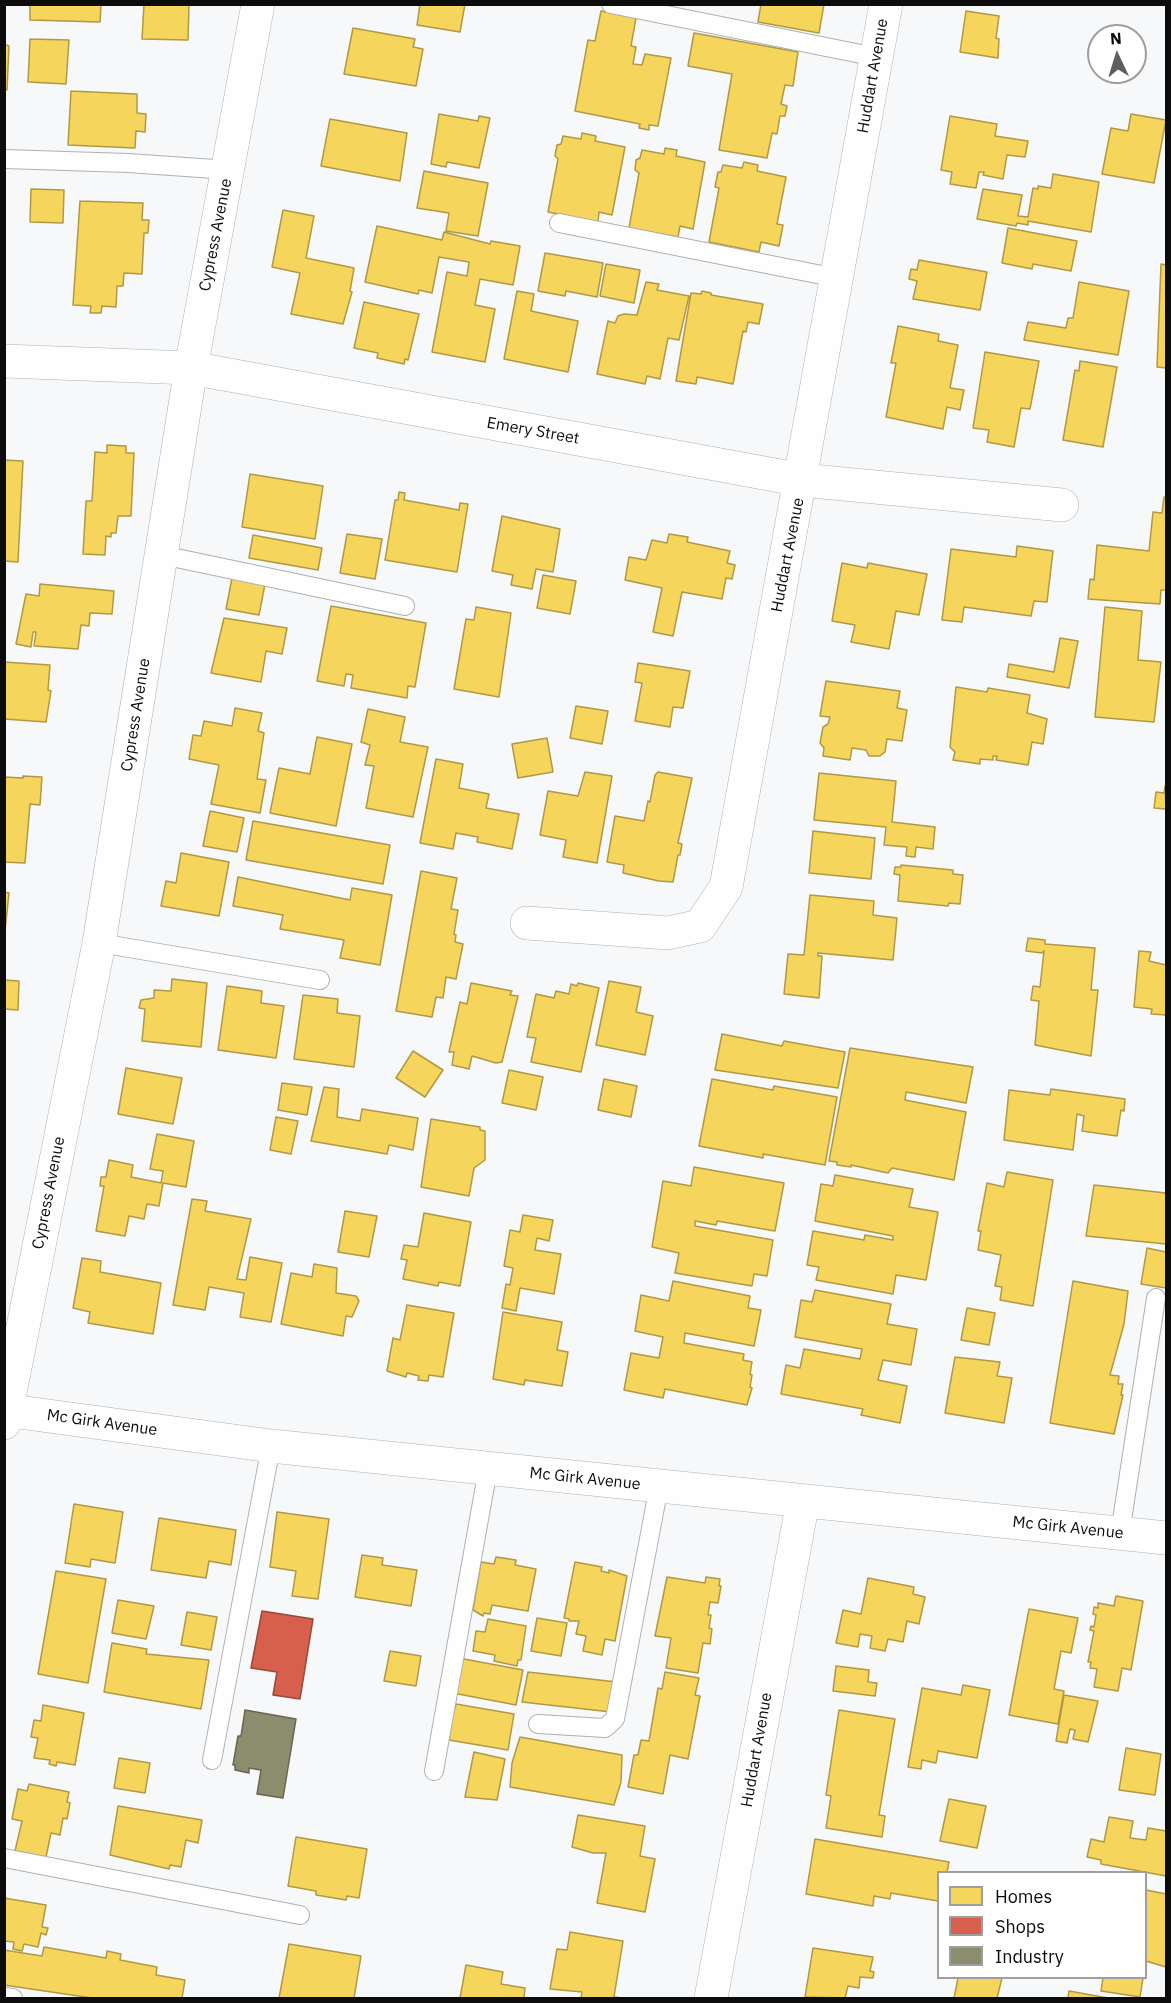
<!DOCTYPE html>
<html>
<head>
<meta charset="utf-8">
<style>
	body { margin:0 }
	#map { position:relative; width:1171px; height:2003px; overflow:hidden; background:#f7f8f9; font-family:"IBM Plex Sans",sans-serif }
	canvas { display:block }
	.frame { position:absolute; inset:0; border:6px solid #0c0c0d; pointer-events:none }
	.legend { position:absolute; left:937px; top:1871px; width:210px; height:108px; box-sizing:border-box; background:#fff; border:2px solid #9e9e9e; margin:0; padding:8px 10px; list-style:none; font-size:18px; color:#0c0c0d }
	.legend li { display:flex; align-items:center; gap:12px; height:30px }
	.legend b { width:30px; border:2px solid #9e9e9e }
	.north { position:absolute; left:1087px; top:24px; width:60px; height:60px; box-sizing:border-box; background:#fff; border:2px solid #9e9e9e; border-radius:50%; rotate:356deg; font-size:16px; font-weight:700; line-height:24px; text-align:center; color:#0c0c0d }
	.north::after { content:''; display:block; margin:auto; width:21px; height:27px; background:#5e5f60; clip-path:polygon(50% 0,100% 100%,50% 72%,0 100%) }
</style>
</head>
<body>
<div id="map">
<canvas width="1171" height="2003"></canvas>
<div class="frame"></div>
<ul class="legend">
<li><b style="height:16px;background:#f6d55c"></b>Homes</li>
<li><b style="height:16px;background:#d6604d"></b>Shops</li>
<li><b style="height:16px;background:#8c8c6e"></b>Industry</li>
</ul>
<div class="north">N</div>
</div>
<script>
const context = document.querySelector('canvas').getContext('2d');
context.lineJoin = 'round';
function fill(path, color) {
  context.fillStyle = color;
  context.fill(path, 'evenodd');
}
function shape(rows) {
  const path = new Path2D();
  for (const r of rows) {
    path.moveTo(r[0], r[1]);
    for (let i = 2; i < r.length; i += 2) path.lineTo(r[i], r[i + 1]);
  }
  return path;
}
function stroke(path, color, width, dash) {
  context.strokeStyle = color;
  context.lineWidth = width;
  context.lineCap = dash ? 'butt' : 'round';
  context.setLineDash(dash || []);
  context.stroke(path);
}
function drawText(font, color, halo, rows, align = 'center') {
  context.font = font + ' "IBM Plex Sans",sans-serif';
  context.lineWidth = 6;
  context.setLineDash([]);
  context.textBaseline = 'middle';
  context.strokeStyle = halo;
  context.fillStyle = color;
  for (const [text, x, y, turn = 0] of rows) {
    context.save();
    context.translate(x, y);
    context.rotate((+turn || 0) * Math.PI / 180);
    context.textAlign = isNaN(turn) ? turn : align;
    if (halo) context.strokeText(text, 0, 0);
    context.fillText(text, 0, 0);
    context.restore();
  }
}
const homes = shape([
	[30,4,101,4,100,22,30,20,30,4],
	[144,4,189,4,188,40,142,39,144,4],
	[420,4,465,4,460,32,417,25,420,4],
	[761,4,824,4,819,33,758,22,761,4],
	[601,11,636,18,631,46,636,47,633,64,642,65,645,54,671,58,658,126,649,125,649,130,639,128,640,124,575,111,588,40,595,41,601,11],
	[966,11,999,16,996,38,999,39,998,58,960,52,966,11],
	[353,28,415,39,413,47,423,49,416,86,344,74,353,28],
	[694,33,798,52,793,86,785,85,781,104,787,106,785,116,780,116,777,134,772,133,767,158,719,150,732,74,688,66,694,33],
	[30,39,69,40,66,84,28,82,30,39],
	[4,41,6,45,9,46,7,90,4,89,4,41],
	[71,91,137,94,137,113,146,114,145,132,136,131,135,148,68,145,71,91],
	[439,114,478,121,479,116,490,118,479,168,447,162,446,167,431,164,439,114],
	[1131,114,1166,120,1154,183,1102,174,1111,128,1128,131,1131,114],
	[950,116,997,124,995,136,1028,141,1025,157,1007,155,1003,179,983,175,984,172,979,172,976,188,950,184,952,172,941,170,950,116],
	[330,119,407,133,400,181,321,166,330,119],
	[582,133,596,136,595,141,625,147,612,215,599,212,598,222,548,212,558,159,555,156,557,145,561,144,563,136,581,139,582,133],
	[665,148,677,150,676,156,705,162,693,229,680,226,678,237,629,228,639,173,635,170,636,160,640,158,642,150,664,154,665,148],
	[744,162,758,165,757,171,786,177,777,224,783,225,779,246,761,242,759,252,709,242,719,188,715,187,718,172,721,172,723,165,742,168,744,162],
	[424,171,488,183,478,236,446,231,449,213,417,208,424,171],
	[1053,174,1099,182,1091,232,1028,221,1028,225,1017,223,1016,226,977,219,983,189,1022,195,1018,216,1028,217,1033,188,1038,189,1038,186,1051,188,1053,174],
	[31,189,64,190,63,223,30,222,31,189],
	[80,201,143,203,142,220,149,220,148,233,144,233,142,274,124,273,123,286,117,286,116,307,102,306,101,313,90,313,91,306,73,305,80,201],
	[283,210,314,216,306,258,354,268,350,291,352,292,343,324,291,314,300,273,272,267,283,210],
	[377,226,442,240,444,232,490,244,491,241,520,246,513,285,480,279,475,305,495,309,485,362,432,352,447,272,467,276,469,262,439,257,432,293,419,290,418,294,365,282,377,226],
	[1008,228,1077,241,1071,271,1033,264,1032,269,1002,263,1008,228],
	[545,253,603,263,597,297,566,291,565,296,538,291,545,253],
	[919,260,987,272,980,310,913,299,917,281,909,279,911,269,917,270,919,260],
	[606,264,640,270,634,303,600,296,606,264],
	[1161,264,1166,265,1166,368,1157,367,1161,264],
	[646,282,659,284,657,290,689,296,679,340,668,338,660,379,647,376,645,384,597,374,608,321,615,323,618,316,624,314,637,315,646,282],
	[1079,282,1129,291,1118,355,1024,340,1028,322,1066,328,1068,318,1073,318,1079,282],
	[517,291,534,294,531,311,578,321,568,372,504,359,517,291],
	[702,291,711,293,711,295,763,304,759,324,748,322,746,332,743,331,733,384,697,377,696,384,676,381,691,293,701,294,702,291],
	[364,302,419,314,408,360,405,359,404,364,377,358,378,353,354,348,364,302],
	[898,326,939,334,938,341,958,345,950,388,964,390,960,410,947,407,943,429,886,417,896,363,891,363,898,326],
	[985,352,1039,361,1030,409,1021,408,1014,447,987,442,989,430,973,428,985,352],
	[1080,361,1117,367,1103,447,1063,440,1075,370,1079,371,1080,361],
	[107,445,126,446,126,453,134,453,131,516,118,516,116,533,111,533,111,537,106,536,105,555,83,554,86,501,92,501,95,452,107,453,107,445],
	[4,460,23,461,18,562,4,561,4,460],
	[250,474,323,486,315,539,242,527,250,474],
	[399,492,405,493,404,500,459,510,460,503,468,504,457,572,385,560,395,500,398,500,399,492],
	[1164,497,1166,498,1166,590,1161,590,1160,604,1088,599,1090,579,1094,580,1097,545,1149,551,1153,512,1162,513,1164,497],
	[502,516,560,529,553,572,536,569,532,589,511,585,513,575,492,571,502,516],
	[347,534,382,539,375,579,340,573,347,534],
	[669,534,688,537,687,542,730,551,727,563,735,565,732,579,726,578,722,599,682,592,673,636,653,632,662,588,625,580,629,557,646,560,652,540,667,543,669,534],
	[253,535,322,548,318,570,249,558,253,535],
	[1017,546,1053,551,1047,602,1034,601,1031,616,964,607,962,622,942,620,951,549,1016,557,1017,546],
	[842,563,867,568,868,563,927,574,919,615,896,611,889,649,851,642,855,625,832,621,842,563],
	[543,575,576,581,570,614,537,608,543,575],
	[232,578,265,584,259,615,226,609,232,578],
	[40,584,114,591,112,614,90,613,89,626,81,625,78,649,34,646,36,632,33,632,31,647,16,644,26,594,39,596,40,584],
	[331,606,426,623,415,687,408,686,407,698,351,688,353,675,346,674,344,686,317,681,331,606],
	[476,607,511,613,499,697,454,689,466,619,474,620,476,607],
	[1105,607,1142,611,1138,660,1161,662,1154,722,1095,717,1105,607],
	[224,618,287,628,282,654,266,651,261,682,211,673,224,618],
	[1060,638,1078,641,1069,688,1007,677,1009,664,1054,672,1060,638],
	[4,662,50,665,48,690,51,691,46,722,4,719,4,662],
	[638,663,690,671,683,708,673,707,670,727,635,721,642,683,635,682,638,663],
	[826,681,900,691,897,708,907,710,902,741,887,739,885,752,880,756,869,756,866,750,852,748,850,760,823,756,824,748,820,743,823,727,828,724,830,717,820,716,826,681],
	[956,687,987,692,988,688,1030,695,1027,713,1047,719,1043,744,1032,742,1028,765,996,760,997,756,993,756,993,760,980,759,980,764,953,760,955,752,950,747,956,687],
	[576,706,608,711,602,744,570,738,576,706],
	[235,708,262,713,258,731,264,733,257,779,266,780,260,813,211,804,219,765,189,759,193,735,201,736,204,721,232,726,235,708],
	[368,709,405,717,400,742,428,747,413,817,366,808,374,766,365,765,370,745,361,742,368,709],
	[317,737,352,744,336,826,270,813,279,768,310,774,317,737],
	[547,738,553,772,518,778,512,744,547,738],
	[436,759,463,764,459,788,489,794,486,808,519,814,512,849,477,842,478,837,456,833,453,849,420,843,436,759],
	[585,772,612,776,597,863,563,857,566,840,540,835,548,791,578,796,585,772],
	[658,772,692,778,678,843,682,844,680,855,678,855,673,882,659,881,623,873,624,865,607,862,615,816,644,821,648,801,650,802,655,775,658,772],
	[819,773,896,781,892,822,935,827,933,849,916,847,915,857,906,856,907,847,884,845,886,827,814,820,819,773],
	[23,776,42,777,40,805,30,804,25,863,4,862,4,777,23,778,23,776],
	[1165,786,1166,809,1154,808,1156,792,1164,793,1165,786],
	[210,811,244,818,237,852,203,846,210,811],
	[253,821,390,845,383,884,246,860,253,821],
	[813,831,875,838,871,879,809,873,813,831],
	[181,853,229,862,219,916,161,906,166,881,176,883,181,853],
	[901,865,953,870,953,874,963,875,960,904,949,903,948,906,898,901,900,875,894,874,895,867,901,867,901,865],
	[421,871,457,878,451,909,458,910,454,934,456,935,455,942,463,944,456,979,446,977,443,998,436,997,432,1017,396,1011,421,871],
	[238,877,350,900,352,888,392,895,380,965,340,958,344,940,280,929,283,915,233,906,238,877],
	[4,892,9,893,4,941,4,892],
	[810,895,874,901,873,915,897,918,893,960,818,953,818,956,822,956,819,998,784,994,788,954,804,955,810,895],
	[1028,938,1045,940,1045,944,1095,948,1091,990,1098,990,1091,1056,1035,1045,1039,1001,1031,1000,1033,986,1040,987,1044,951,1042,953,1026,951,1028,938],
	[1139,951,1151,952,1149,961,1166,965,1166,1015,1151,1014,1152,1009,1134,1007,1139,951],
	[172,979,207,983,201,1047,142,1041,145,1009,139,1008,141,1000,154,998,154,990,171,991,172,979],
	[4,980,19,981,18,1010,4,1009,4,980],
	[609,981,641,987,636,1012,653,1016,645,1055,596,1045,609,981],
	[471,983,512,991,510,995,518,996,502,1062,496,1063,472,1056,469,1069,452,1065,454,1052,449,1052,460,1002,467,1004,471,983],
	[578,983,599,988,581,1072,531,1062,536,1038,527,1037,536,994,554,998,556,991,569,994,571,984,577,986,578,983],
	[227,986,262,991,261,1003,284,1006,276,1058,218,1050,227,986],
	[303,995,338,999,337,1013,360,1016,354,1067,294,1059,303,995],
	[722,1034,782,1046,784,1041,845,1052,838,1088,715,1070,722,1034],
	[850,1048,973,1067,966,1103,906,1092,905,1100,966,1112,954,1180,892,1168,888,1173,851,1165,851,1167,837,1165,837,1162,829,1161,850,1048],
	[413,1051,443,1070,425,1097,396,1078,413,1051],
	[126,1068,182,1078,173,1124,118,1114,126,1068],
	[509,1070,543,1077,536,1110,502,1103,509,1070],
	[604,1079,637,1086,631,1117,598,1110,604,1079],
	[712,1079,773,1090,774,1086,837,1097,825,1165,763,1154,763,1158,699,1146,712,1079],
	[282,1083,312,1087,307,1115,278,1110,282,1083],
	[324,1087,339,1089,337,1117,360,1121,362,1109,418,1118,413,1150,389,1145,387,1154,311,1141,324,1087],
	[1051,1089,1125,1099,1124,1111,1121,1110,1117,1136,1082,1131,1084,1116,1077,1114,1073,1150,1004,1140,1009,1090,1050,1095,1051,1089],
	[276,1117,298,1121,291,1154,270,1150,276,1117],
	[431,1119,480,1127,480,1130,485,1131,485,1160,474,1168,469,1196,421,1187,431,1119],
	[157,1134,194,1141,186,1187,163,1183,159,1206,147,1204,144,1219,129,1216,125,1236,96,1231,104,1186,100,1186,101,1177,106,1177,109,1160,133,1165,131,1177,161,1183,163,1171,150,1169,157,1134],
	[694,1167,784,1183,775,1231,717,1221,716,1225,695,1221,695,1226,773,1240,767,1276,754,1274,752,1286,675,1273,679,1253,652,1247,663,1181,691,1186,694,1167],
	[1007,1172,1053,1180,1033,1306,1000,1300,1002,1287,995,1286,1001,1255,978,1250,981,1231,978,1231,987,1183,1004,1187,1007,1172],
	[835,1175,913,1189,909,1207,938,1212,926,1280,896,1275,893,1294,816,1280,819,1267,807,1265,813,1231,864,1240,865,1235,893,1240,893,1236,815,1221,821,1184,833,1186,835,1175],
	[1094,1185,1166,1193,1166,1244,1086,1236,1094,1185],
	[192,1199,207,1201,205,1211,251,1219,237,1279,246,1280,250,1257,282,1263,271,1322,240,1317,244,1293,209,1287,205,1310,173,1305,192,1199],
	[345,1211,377,1216,369,1257,338,1252,345,1211],
	[424,1213,471,1222,460,1286,439,1282,438,1286,403,1279,407,1260,401,1259,404,1245,418,1247,424,1213],
	[523,1215,553,1220,549,1241,537,1238,535,1250,561,1254,554,1294,520,1288,516,1311,502,1308,506,1284,510,1285,513,1268,504,1266,510,1230,520,1232,523,1215],
	[1147,1248,1166,1252,1166,1288,1141,1284,1147,1248],
	[82,1258,101,1261,100,1272,161,1283,153,1334,88,1323,90,1312,73,1308,82,1258],
	[314,1264,337,1268,336,1293,356,1296,359,1301,352,1317,346,1316,343,1336,281,1324,291,1273,312,1277,314,1264],
	[673,1281,750,1296,748,1308,761,1310,754,1346,685,1333,684,1343,744,1354,743,1360,752,1362,750,1374,752,1375,750,1387,752,1388,747,1405,665,1389,663,1398,624,1390,631,1353,659,1358,663,1337,635,1331,641,1295,669,1301,673,1281],
	[1073,1281,1128,1291,1124,1324,1110,1375,1119,1376,1118,1384,1123,1384,1121,1395,1123,1395,1114,1434,1050,1423,1073,1281],
	[815,1290,891,1304,887,1324,917,1329,911,1365,883,1360,878,1380,907,1386,900,1423,861,1415,863,1409,781,1394,786,1365,800,1368,804,1349,860,1359,862,1349,795,1337,801,1300,812,1302,815,1290],
	[407,1305,454,1313,443,1377,429,1375,428,1381,418,1380,419,1376,407,1373,406,1377,387,1371,393,1338,400,1340,407,1305],
	[967,1308,995,1313,989,1345,961,1340,967,1308],
	[503,1312,562,1322,557,1350,568,1352,562,1386,525,1380,524,1385,493,1379,503,1312],
	[955,1357,1000,1362,997,1376,1012,1378,1004,1423,945,1413,955,1357],
	[74,1504,123,1512,115,1563,91,1559,90,1567,65,1563,74,1504],
	[277,1512,329,1519,318,1599,292,1596,296,1571,270,1567,277,1512],
	[159,1518,236,1530,231,1565,209,1561,206,1578,151,1570,159,1518],
	[362,1555,383,1558,382,1565,417,1570,411,1606,355,1597,362,1555],
	[496,1557,516,1560,515,1565,536,1569,528,1611,492,1605,490,1614,484,1613,483,1616,473,1610,481,1562,494,1564,496,1557],
	[575,1562,602,1567,601,1571,609,1573,609,1570,627,1576,615,1641,605,1639,602,1655,583,1651,586,1636,576,1634,579,1621,569,1621,569,1619,564,1618,575,1562],
	[56,1571,106,1579,88,1683,38,1674,56,1571],
	[667,1577,705,1583,706,1577,720,1579,719,1586,721,1586,718,1603,710,1602,708,1615,711,1615,709,1628,712,1629,710,1644,703,1643,698,1673,666,1668,671,1638,655,1636,667,1577],
	[868,1578,914,1587,913,1594,925,1597,919,1624,907,1621,903,1642,888,1639,885,1651,870,1648,872,1636,860,1634,858,1647,836,1643,843,1610,861,1614,868,1578],
	[1116,1596,1143,1601,1131,1670,1122,1668,1118,1691,1094,1687,1097,1669,1090,1668,1091,1662,1088,1662,1094,1631,1090,1630,1091,1626,1094,1627,1096,1615,1093,1614,1094,1607,1098,1608,1098,1603,1114,1606,1116,1596],
	[118,1600,154,1606,146,1639,112,1633,118,1600],
	[1029,1609,1078,1618,1071,1653,1061,1651,1054,1689,1064,1691,1058,1724,1009,1715,1029,1609],
	[187,1612,217,1617,211,1650,181,1645,187,1612],
	[537,1618,567,1623,561,1656,531,1651,537,1618],
	[488,1619,526,1626,521,1660,518,1660,517,1666,494,1661,495,1655,473,1651,476,1631,485,1632,488,1619],
	[112,1643,147,1649,146,1654,209,1660,201,1709,104,1692,112,1643],
	[390,1651,421,1656,416,1686,384,1681,390,1651],
	[464,1659,523,1670,516,1705,458,1694,454,1691,460,1661,464,1659],
	[836,1666,869,1670,868,1682,877,1683,875,1696,833,1691,836,1666],
	[528,1672,617,1682,611,1712,522,1702,528,1672],
	[665,1672,699,1678,695,1695,700,1696,688,1759,670,1755,663,1794,628,1787,634,1755,638,1755,641,1740,649,1741,658,1688,662,1689,665,1672],
	[963,1685,990,1690,977,1758,938,1751,936,1763,922,1760,921,1769,908,1767,922,1688,961,1695,963,1685],
	[1064,1695,1098,1701,1088,1742,1073,1739,1075,1730,1070,1729,1067,1743,1056,1741,1064,1695],
	[456,1704,514,1714,508,1750,449,1740,450,1737,447,1736,452,1707,455,1708,456,1704],
	[43,1705,84,1713,75,1765,57,1762,56,1766,49,1764,50,1760,34,1758,38,1738,31,1737,34,1720,41,1721,43,1705],
	[839,1710,895,1719,879,1815,885,1816,882,1837,826,1828,831,1796,826,1795,839,1710],
	[520,1737,622,1755,621,1782,614,1805,510,1787,512,1763,520,1737],
	[1126,1748,1161,1754,1155,1795,1119,1790,1126,1748],
	[474,1752,505,1759,497,1800,465,1797,474,1752],
	[119,1758,150,1763,145,1793,114,1788,119,1758],
	[29,1784,69,1792,67,1802,70,1803,67,1819,63,1818,60,1835,51,1833,46,1857,15,1851,22,1821,12,1819,18,1789,27,1791,29,1784],
	[949,1799,986,1806,977,1848,940,1841,949,1799],
	[118,1806,202,1820,198,1843,186,1840,181,1867,170,1865,169,1869,110,1855,118,1806],
	[578,1815,645,1826,640,1856,655,1859,645,1912,597,1903,606,1853,593,1853,572,1847,578,1815],
	[1109,1817,1133,1821,1130,1838,1146,1840,1148,1828,1166,1831,1166,1876,1101,1864,1101,1860,1087,1857,1091,1839,1104,1842,1109,1817],
	[296,1837,367,1849,359,1898,347,1896,346,1900,316,1895,316,1891,288,1886,296,1837],
	[815,1839,949,1862,947,1872,938,1872,938,1901,891,1893,890,1899,874,1896,873,1906,806,1894,815,1839],
	[1146,1890,1166,1894,1166,1967,1146,1961,1146,1890],
	[4,1898,46,1905,42,1927,48,1928,46,1935,41,1933,38,1947,24,1944,22,1951,13,1949,14,1942,4,1941,4,1898],
	[570,1932,623,1941,614,1997,623,1998,581,1998,582,1992,550,1989,557,1949,567,1950,570,1932],
	[289,1944,361,1956,354,1998,279,1998,289,1944],
	[44,1947,106,1958,107,1951,121,1954,120,1960,157,1967,156,1975,185,1980,182,1998,92,1998,4,1985,4,1950,42,1956,44,1947],
	[813,1948,873,1957,870,1971,874,1972,873,1978,860,1977,859,1988,848,1986,845,1998,805,1997,813,1948],
	[466,1965,503,1972,501,1984,525,1988,524,1998,460,1998,466,1965],
	[958,1978,1002,1978,997,1998,954,1998,958,1978],
	[1103,1978,1143,1978,1140,1997,1101,1991,1103,1978],
	[1069,1991,1108,1998,1068,1998,1069,1991]
]);
const shops = shape([
	[262,1611,313,1619,300,1699,273,1695,277,1672,251,1668,262,1611]
]);
const industry = shape([
	[245,1710,296,1719,283,1798,257,1794,261,1770,249,1768,249,1773,235,1770,235,1765,233,1765,238,1736,241,1736,245,1710]
]);
const service = shape([
	[611,4,876,57],
	[4,159,128,163,229,170],
	[559,223,837,278],
	[162,555,405,606],
	[99,943,320,980],
	[1120,1533,1156,1298],
	[538,1724,605,1728,615,1719,659,1486],
	[212,1760,271,1446],
	[434,1771,488,1469],
	[4,1858,300,1915],
	[4,1997,13,1998]
]);
const minor = shape([
	[4,361,191,368,802,480,1062,505],
	[527,923,668,933,700,926,726,887,886,4],
	[4,1410,271,1446,1166,1538],
	[711,1998,803,1501]
]);
const tertiary = shape([
	[4,1423,99,943,191,368,258,4]
]);
const streetNames = [
	["Huddart Avenue",873,76,-80],
	["Cypress Avenue",216,235,-79],
	["Emery Street",533,431,10],
	["Huddart Avenue",788,555,-79],
	["Cypress Avenue",136,715,-81],
	["Cypress Avenue",49,1193,-79],
	["Mc Girk Avenue",102,1423,8],
	["Mc Girk Avenue",585,1479,6],
	["Mc Girk Avenue",1068,1528,6],
	["Huddart Avenue",757,1750,-80]
];
fill(homes, '#f6d55c');
stroke(homes, '#b09944', 1.5);
fill(shops, '#d6604d');
stroke(shops, '#99473a', 1.5);
fill(industry, '#8c8c6e');
stroke(industry, '#666651', 1.5);
stroke(service, '#b0b0b2', 20);
stroke(minor, '#b0b0b2', 34);
stroke(tertiary, '#b0b0b2', 34);
stroke(service, '#fefefe', 18);
stroke(minor, '#fefefe', 33);
stroke(tertiary, '#fefefe', 33);
drawText('16px', '#0c0c0d', '#fff', streetNames);
</script>
</body>
</html>
